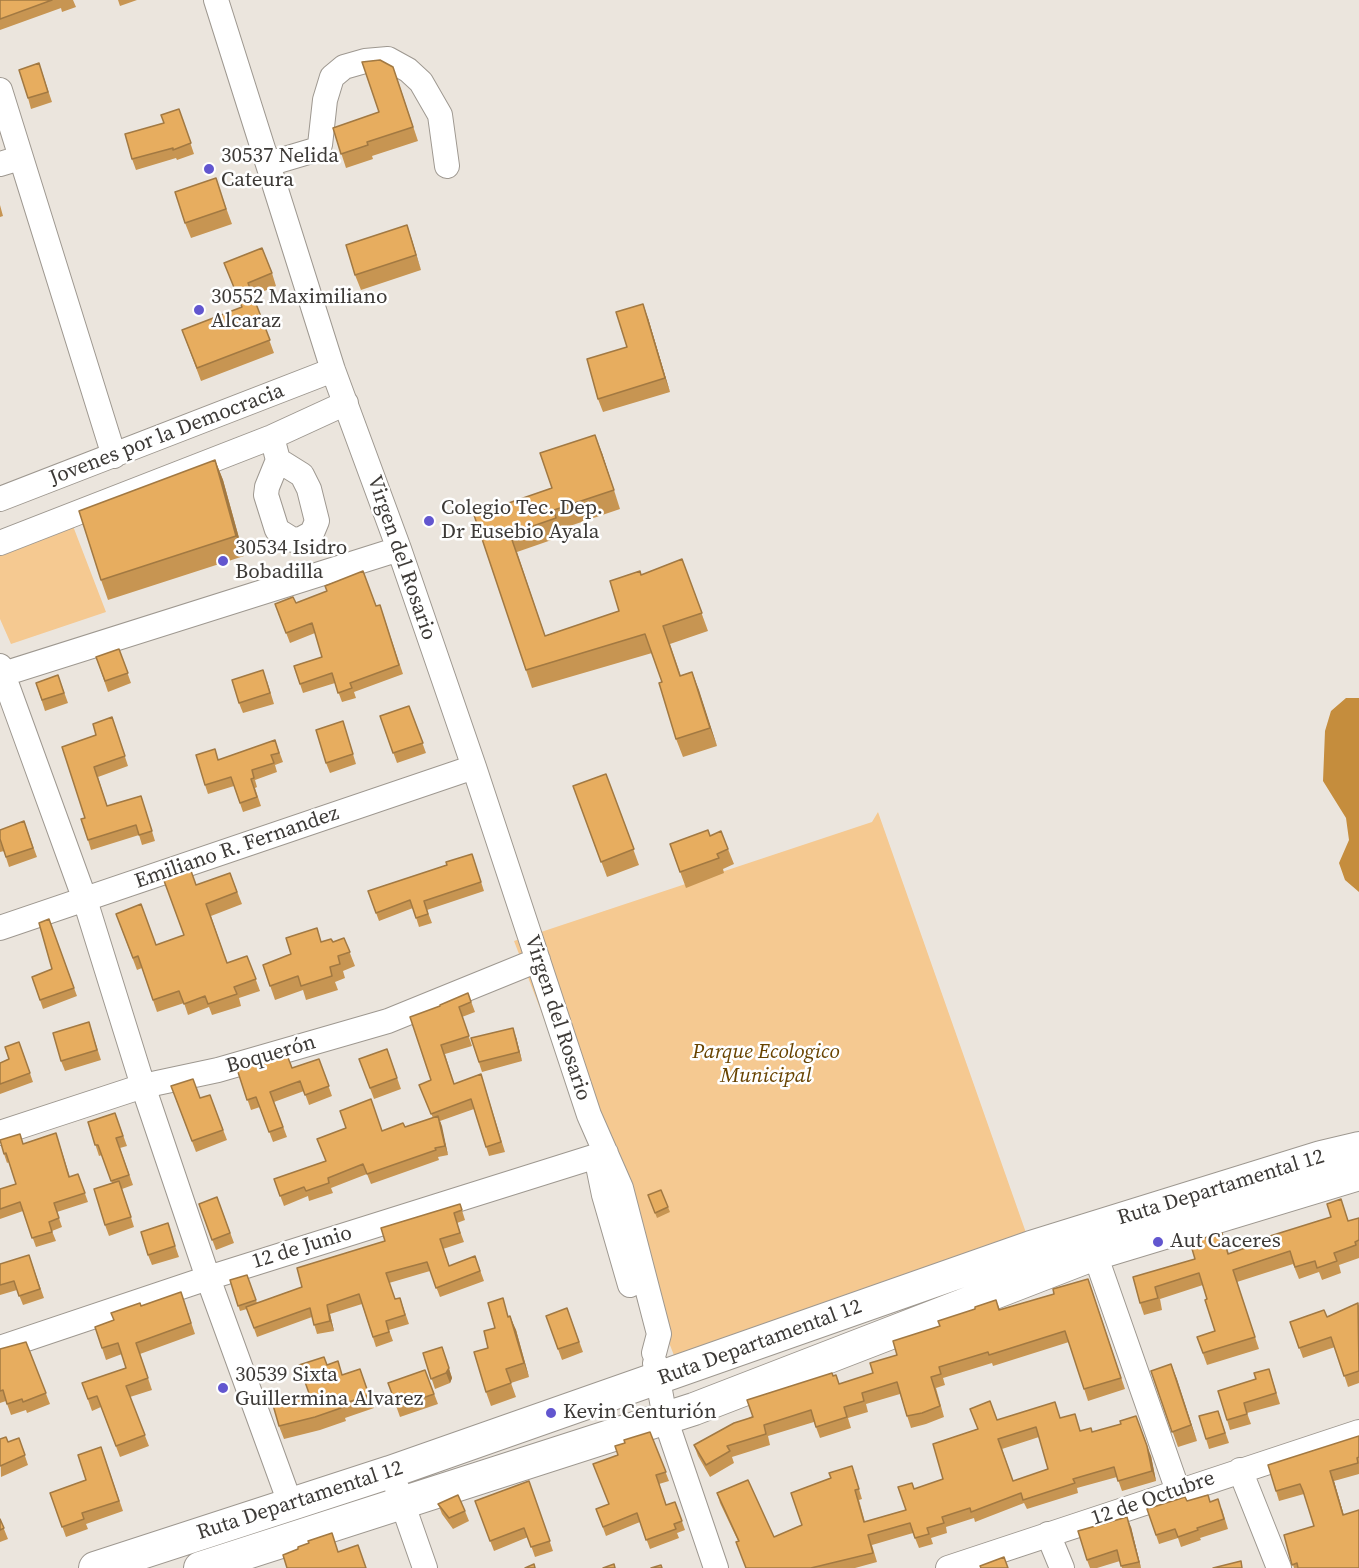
<!DOCTYPE html>
<html>
<head>
<meta charset="utf-8">
<style>
	body { margin:0 }
	canvas { display:block; background:#ebe5dd }
</style>
</head>
<body>
<canvas width="1359" height="1568"></canvas>
<script>
const context = document.querySelector('canvas').getContext('2d');
context.lineJoin = 'round';
function fill(path, color) {
  context.fillStyle = color;
  context.fill(path, 'evenodd');
}
function shape(rows) {
  const path = new Path2D();
  for (const r of rows) {
    path.moveTo(r[0], r[1]);
    for (let i = 2; i < r.length; i += 2) path.lineTo(r[i], r[i + 1]);
  }
  return path;
}
function stroke(path, color, width, dash) {
  context.strokeStyle = color;
  context.lineWidth = width;
  context.lineCap = dash ? 'butt' : 'round';
  context.setLineDash(dash || []);
  context.stroke(path);
}
function drawText(font, color, halo, rows, align = 'center') {
  context.font = font + ' "Source Serif 4",serif';
  context.lineWidth = 5;
  context.setLineDash([]);
  context.textBaseline = 'middle';
  context.strokeStyle = halo;
  context.fillStyle = color;
  for (const [text, x, y, turn = 0] of rows) {
    context.save();
    context.translate(x, y);
    context.rotate((+turn || 0) * Math.PI / 180);
    context.textAlign = isNaN(turn) ? turn : align;
    if (halo) context.strokeText(text, 0, 0);
    context.fillText(text, 0, 0);
    context.restore();
  }
}
const green = shape([
	[73,526,106,612,11,644,0,619,0,555],
	[878,812,1031,1247,680,1371,514,941,872,822]
]);
const water = shape([
	[1346,698,1359,698,1359,892,1345,880,1339,863,1349,840,1346,818,1323,781,1325,731,1331,711]
]);
const minor = shape([
	[216,0,333,370,399,549,474,767,589,1115,621,1188,659,1334,654,1353],
	[0,90,114,456],
	[0,164,20,158],
	[268,164,315,150,320,145,325,100,332,77,344,67,365,61,388,59,408,70,421,82,440,115,447,166],
	[272,437,278,460,267,487,266,495,277,530,293,540,301,539,312,533,317,521,309,489,302,475,278,460],
	[0,499,333,370],
	[0,543,272,437,346,403],
	[0,666,85,900,143,1086,208,1278,290,1503],
	[0,675,399,549],
	[0,928,474,767],
	[0,1133,143,1086,218,1070,388,1021,538,960],
	[596,1156,604,1195,630,1285],
	[1090,1240,1178,1491],
	[0,1348,208,1278,606,1153],
	[655,1363,665,1418,716,1568],
	[1240,1470,1279,1568],
	[397,1488,425,1568],
	[1048,1534,1062,1568],
	[948,1568,1359,1432]
]);
const major = shape([
	[95,1568,390,1472,1031,1247,1321,1157,1359,1148],
	[200,1568,694,1409,1095,1254,1359,1174]
]);
const wall = shape([
	[0,0,73,0,76,7,62,12,61,8,0,30],
	[118,0,137,0,120,6],
	[39,63,52,102,31,109,28,98],
	[398,81,418,141,372,156,373,159,346,168,333,128,379,112],
	[179,109,194,154,177,160,176,158,136,170,132,159],
	[221,194,232,224,191,238,185,223],
	[0,205,3,216,0,217],
	[407,225,421,270,361,290,355,275],
	[224,263,272,273,276,286,253,296,274,353,201,381,182,330,242,307],
	[648,318,670,392,603,412,598,399,627,347],
	[602,453,620,509,561,529,563,536,517,552,545,636,619,611,641,575,682,559,708,631,670,644,681,676,692,672,717,746,683,757,676,739,662,682,652,653,532,688,474,515,552,488],
	[215,460,223,480,244,556,108,600,101,580],
	[296,603,376,606,383,614,403,674,354,692,356,698,342,702,335,683,303,693,294,666,322,657,315,633,290,643,275,604],
	[119,649,131,683,108,692,96,657],
	[58,675,68,703,45,711,36,683],
	[267,681,274,704,243,713,239,703],
	[409,706,426,753,397,763,380,716],
	[112,717,128,766,98,777,107,806,141,796,155,841,142,845,139,835,91,850,88,840,85,818,96,735],
	[346,731,356,764,330,773,326,763],
	[275,740,283,762,275,765,277,772,255,780,257,787,255,788,261,806,243,812,234,786,208,794,205,785,218,760],
	[606,774,639,865,607,877,573,786],
	[24,821,37,857,9,867,0,839],
	[710,836,728,849,734,864,723,869,724,873,686,888,670,844],
	[0,840,4,851,0,852],
	[472,854,484,891,427,910,432,923,419,927,413,908,379,921,368,891,447,865],
	[230,873,242,904,211,916,227,963,247,956,260,991,239,998,241,1006,212,1015,209,1007,188,1015,184,1003,157,1012,142,968,137,970,116,914,156,945,184,935,196,885],
	[49,919,77,996,43,1009,32,977,52,969],
	[344,938,355,966,343,971,345,978,335,982,338,990,306,1000,303,990,275,1000,263,965,291,954,322,942,333,942],
	[468,993,475,1012,462,1017,472,1046,445,1054,454,1084,481,1074,505,1152,489,1156,474,1109,440,1121,448,1155,438,1157,439,1160,371,1184,367,1174,331,1188,333,1193,309,1201,308,1196,284,1206,274,1179,326,1161,382,1131,405,1127,433,1118,419,1085,431,1080,440,1006],
	[92,1032,101,1060,65,1071,61,1061],
	[516,1037,522,1061,482,1072,471,1038],
	[19,1042,33,1082,0,1094,0,1063,9,1059],
	[387,1049,401,1089,374,1099,359,1059],
	[319,1059,332,1096,309,1105,304,1091,274,1102,287,1137,273,1142,260,1107,251,1110,237,1069,260,1065,292,1068],
	[171,1086,200,1098,210,1095,227,1140,196,1152],
	[115,1113,127,1146,120,1148,133,1185,122,1189,134,1227,109,1236,105,1225,112,1183,102,1155,99,1156,88,1122],
	[56,1133,70,1177,78,1174,88,1202,57,1212,62,1227,52,1231,56,1241,36,1247,23,1211,0,1219,0,1189,16,1184,9,1162,7,1163,4,1154,23,1144],
	[661,1190,670,1212,657,1218,648,1195],
	[217,1197,234,1243,216,1250,199,1204],
	[460,1204,465,1220,457,1223,464,1242,443,1249,449,1266,475,1256,484,1281,440,1297,430,1271,389,1283,395,1299,400,1298,409,1324,389,1330,393,1341,376,1347,362,1304,330,1314,334,1331,317,1334,312,1317,257,1337,247,1309,240,1311,230,1280,247,1275,257,1303,302,1287,385,1241],
	[1359,1218,1359,1258,1339,1265,1341,1273,1322,1280,1319,1272,1299,1279,1293,1264,1237,1282,1259,1349,1207,1365,1197,1337,1215,1331,1203,1285,1160,1299,1162,1310,1144,1315,1140,1303,1133,1277,1195,1259,1222,1233,1229,1254],
	[171,1234,179,1257,152,1265,148,1255],
	[29,1255,44,1298,23,1305,17,1290,0,1295,0,1264],
	[1092,1290,1125,1389,1088,1401,1069,1342,993,1366,992,1363,943,1378,945,1385,936,1388,944,1417,926,1424,911,1428,900,1394,866,1404,868,1412,848,1418,851,1428,820,1438,814,1422,768,1436,770,1445,732,1457,734,1463,710,1477,698,1456,694,1445,833,1376,840,1384,873,1373,940,1326,996,1300,1000,1310],
	[181,1292,195,1334,140,1354,152,1390,130,1397,149,1446,120,1457,101,1407,92,1411,82,1383,126,1368,122,1354,106,1360,95,1327,114,1320,141,1306],
	[1359,1305,1359,1383,1348,1387,1335,1347,1303,1358,1290,1322,1327,1317],
	[567,1308,583,1352,562,1360,546,1316],
	[509,1317,516,1330,529,1377,511,1383,516,1397,491,1406,486,1392,488,1348,495,1328],
	[26,1342,50,1404,27,1413,26,1410,11,1415,6,1401,0,1403,0,1349],
	[442,1347,452,1378,450,1383,435,1389,423,1353],
	[1171,1364,1197,1441,1178,1447,1151,1371],
	[327,1365,343,1375,360,1369,374,1408,345,1418,346,1421,320,1430,284,1439,279,1426,310,1396],
	[1269,1369,1280,1404,1247,1413,1251,1424,1230,1430,1227,1420,1256,1379],
	[425,1370,438,1404,400,1417,388,1383],
	[1218,1411,1229,1443,1209,1449,1206,1439],
	[1061,1418,1078,1424,1080,1431,1092,1432,1151,1456,1156,1481,1122,1491,1117,1477,1077,1488,1078,1493,1027,1509,1024,1503,975,1522,974,1518,946,1527,947,1533,931,1538,933,1544,919,1548,913,1533,872,1545,877,1562,855,1568,746,1568,738,1541,720,1503,717,1493,774,1537,802,1525,831,1478,852,1466,862,1499,859,1500,865,1522,906,1510,914,1489,943,1479,978,1430,997,1420],
	[1039,1437,1048,1469,1013,1481,1002,1449],
	[650,1432,669,1481,659,1484,666,1505,675,1502,685,1530,677,1533,679,1538,650,1549,640,1522,606,1536,596,1509,609,1505,618,1455,625,1443],
	[1359,1436,1359,1474,1334,1481,1359,1568,1294,1568,1284,1535,1314,1526,1304,1494,1279,1501,1276,1491],
	[19,1438,28,1465,1,1477,0,1439,8,1442],
	[101,1447,123,1511,86,1524,88,1529,66,1537,50,1493,86,1480],
	[529,1481,553,1551,535,1557,528,1537,494,1551,475,1501],
	[1187,1501,1210,1501,1222,1509,1228,1529,1200,1538,1201,1540,1181,1547,1178,1538,1159,1544,1147,1509],
	[438,1504,465,1511,469,1521,453,1529,442,1514],
	[0,1519,8,1539,0,1542],
	[1131,1527,1141,1568,1122,1568,1120,1561,1097,1568,1090,1568,1087,1560]
]);
const shadedWall = shape([
	[407,225,412,240,421,270,416,255],
	[643,304,648,318,670,392,665,378],
	[595,435,602,453,620,509,614,490],
	[215,460,223,480,244,556,236,536],
	[692,672,699,690,717,746,710,728],
	[513,1028,516,1037,522,1061,519,1052],
	[438,1116,442,1126,448,1155,445,1146],
	[327,1305,330,1314,334,1331,330,1321],
	[510,1316,516,1330,529,1377,524,1363],
	[442,1347,452,1378,450,1383,446,1373],
	[1171,1364,1177,1379,1197,1441,1191,1425],
	[1136,1416,1151,1456,1156,1481,1152,1471],
	[1330,1471,1334,1481,1347,1526,1343,1515],
	[1127,1517,1131,1527,1141,1568,1139,1562]
]);
const building = shape([
	[0,0,52,0,0,19,0,0],
	[380,60,393,67,413,127,367,142,368,145,341,154,333,128,379,112,362,62,380,60],
	[39,63,48,92,28,98,19,70,39,63],
	[179,109,191,143,173,150,173,148,132,159,125,134,164,123,161,115,179,109],
	[216,178,226,209,185,223,175,192,216,178],
	[407,225,416,255,355,275,346,245,407,225],
	[262,248,272,273,248,283,270,340,197,368,182,330,242,307,224,263,262,248],
	[643,304,665,378,598,399,587,359,627,347,616,312,643,304],
	[595,435,614,490,554,510,556,518,510,534,545,636,619,611,610,581,640,571,641,575,682,559,702,613,663,626,680,676,692,672,710,728,676,739,659,683,662,682,645,634,526,670,474,515,552,488,540,453,595,435],
	[215,460,236,536,101,580,79,511,215,460],
	[363,571,376,606,380,605,399,665,350,683,352,688,338,693,332,673,300,684,294,666,322,657,312,623,286,633,275,604,293,597,296,603,327,591,325,586,363,571],
	[119,649,128,673,105,681,96,657,119,649],
	[263,670,270,693,239,703,232,680,263,670],
	[58,675,64,693,42,700,36,683,58,675],
	[409,706,423,743,393,753,380,716,409,706],
	[112,717,125,756,94,767,107,806,141,796,152,831,139,835,136,825,88,840,81,819,85,818,62,747,96,735,93,724,112,717],
	[343,721,353,754,326,763,316,730,343,721],
	[275,740,279,753,271,755,274,763,252,770,254,778,251,779,257,797,240,803,231,777,205,785,196,755,215,749,218,760,275,740],
	[606,774,634,849,601,862,573,786,606,774],
	[24,821,33,848,6,857,0,839,0,830,24,821],
	[708,830,710,836,721,831,728,849,717,854,719,858,680,872,670,844,708,830],
	[472,854,481,882,424,901,428,914,416,918,410,900,376,913,368,891,447,865,446,862,472,854],
	[190,868,196,885,230,873,237,892,206,904,227,963,247,956,256,979,234,987,237,994,208,1004,205,996,184,1004,179,991,153,1000,138,956,133,958,116,914,141,904,156,945,184,935,163,878,190,868],
	[49,919,74,988,40,1000,32,977,52,969,39,923,49,919],
	[317,928,321,942,331,939,333,942,344,938,350,952,338,956,340,964,330,967,332,976,301,986,298,976,270,986,263,965,291,954,286,938,317,928],
	[468,993,471,1002,459,1007,469,1036,441,1045,454,1084,481,1074,501,1142,486,1147,471,1099,431,1114,419,1085,431,1080,410,1017,440,1006,440,1005,468,993],
	[89,1022,97,1050,61,1061,53,1033,89,1022],
	[513,1028,519,1052,479,1062,471,1038,513,1028],
	[19,1042,30,1073,0,1084,0,1063,9,1059,5,1047,19,1042],
	[387,1049,397,1078,370,1088,359,1059,387,1049],
	[287,1055,292,1068,319,1059,329,1086,305,1095,300,1081,270,1092,283,1127,269,1132,256,1097,247,1100,237,1069,259,1062,260,1065,287,1055],
	[193,1079,200,1098,210,1095,223,1130,192,1141,171,1086,193,1079],
	[371,1099,382,1131,403,1123,405,1127,438,1116,445,1146,435,1148,436,1150,367,1174,363,1164,328,1178,329,1183,306,1191,304,1187,280,1196,274,1179,326,1161,317,1139,346,1128,340,1111,371,1099],
	[115,1113,123,1136,116,1138,129,1175,111,1181,98,1145,95,1145,88,1122,115,1113],
	[56,1133,69,1177,78,1174,85,1193,54,1203,59,1218,49,1222,52,1232,32,1238,20,1202,0,1209,0,1189,16,1184,6,1153,4,1154,0,1140,20,1134,23,1144,56,1133],
	[119,1181,131,1217,105,1225,94,1189,119,1181],
	[661,1190,668,1207,655,1213,648,1195,661,1190],
	[217,1197,230,1233,212,1240,199,1204,217,1197],
	[1341,1199,1348,1221,1359,1218,1359,1240,1355,1242,1356,1245,1334,1253,1337,1261,1317,1268,1315,1261,1295,1267,1290,1251,1233,1270,1255,1337,1203,1353,1197,1337,1215,1331,1205,1300,1207,1299,1199,1273,1155,1287,1158,1298,1140,1303,1133,1277,1195,1259,1190,1242,1222,1233,1228,1254,1271,1239,1270,1236,1331,1217,1327,1204,1341,1199],
	[460,1204,462,1210,454,1213,460,1233,440,1239,449,1266,475,1256,480,1271,436,1288,427,1262,386,1273,395,1299,400,1298,405,1315,386,1321,389,1332,373,1337,359,1294,327,1305,330,1321,314,1325,310,1308,254,1328,246,1307,302,1287,297,1268,385,1241,381,1228,460,1204],
	[168,1223,175,1246,148,1255,141,1232,168,1223],
	[29,1255,40,1289,19,1296,14,1281,0,1285,0,1264,29,1255],
	[247,1275,256,1300,238,1306,230,1280,247,1275],
	[1088,1279,1121,1378,1084,1389,1065,1331,989,1355,988,1352,939,1367,941,1374,931,1377,940,1406,922,1413,907,1416,897,1382,862,1393,864,1401,844,1407,847,1417,816,1427,811,1410,764,1425,766,1434,727,1446,730,1451,706,1465,694,1445,734,1423,753,1417,747,1400,832,1373,833,1376,836,1375,839,1384,873,1373,870,1363,897,1355,893,1341,940,1326,938,1321,975,1309,975,1307,996,1300,999,1310,1054,1294,1053,1289,1088,1279],
	[181,1292,191,1323,136,1343,148,1378,126,1386,145,1435,116,1446,97,1396,88,1399,82,1383,126,1368,118,1343,102,1348,95,1327,114,1320,111,1313,140,1303,141,1306,181,1292],
	[503,1298,508,1317,510,1316,524,1363,506,1369,511,1383,486,1392,474,1352,488,1348,484,1331,495,1328,488,1303,503,1298],
	[1358,1303,1359,1371,1344,1376,1331,1337,1299,1348,1290,1322,1324,1310,1327,1317,1358,1303],
	[567,1308,579,1342,558,1349,546,1316,567,1308],
	[26,1342,46,1393,23,1402,22,1399,7,1404,3,1390,0,1391,0,1349,26,1342],
	[442,1347,449,1368,446,1373,431,1379,423,1353,442,1347],
	[324,1357,327,1365,338,1361,342,1375,360,1369,369,1395,340,1405,341,1408,315,1417,279,1426,273,1405,310,1396,299,1365,324,1357],
	[1171,1364,1191,1425,1172,1432,1151,1371,1171,1364],
	[1269,1369,1276,1393,1244,1403,1247,1414,1227,1420,1218,1391,1256,1379,1254,1373,1269,1369],
	[425,1370,434,1394,397,1407,388,1383,425,1370],
	[990,1401,997,1420,1055,1402,1060,1418,1075,1414,1080,1431,1091,1428,1092,1432,1121,1424,1120,1421,1136,1416,1147,1446,1152,1471,1118,1481,1114,1467,1073,1479,1075,1483,1023,1500,1021,1493,971,1512,970,1508,942,1517,944,1523,927,1528,929,1534,915,1538,910,1523,868,1535,873,1553,811,1568,746,1568,736,1542,739,1541,717,1493,748,1480,774,1537,802,1525,791,1493,831,1478,829,1473,852,1466,859,1489,855,1490,864,1522,906,1510,898,1487,912,1483,914,1489,943,1479,933,1444,978,1429,970,1409,990,1401],
	[1036,1427,1048,1469,1013,1481,998,1439,1036,1427],
	[1218,1411,1225,1433,1206,1439,1199,1416,1218,1411],
	[650,1432,666,1472,656,1475,666,1505,675,1502,682,1521,674,1524,676,1529,646,1540,637,1513,603,1527,596,1509,609,1504,593,1464,618,1455,615,1446,625,1443,624,1440,650,1432],
	[1359,1436,1359,1457,1357,1458,1358,1463,1330,1471,1343,1515,1359,1510,1359,1568,1298,1568,1297,1563,1292,1565,1284,1535,1314,1526,1303,1491,1300,1484,1276,1491,1268,1465,1359,1436],
	[6,1437,8,1442,19,1438,25,1455,0,1466,0,1439,6,1437],
	[101,1447,119,1501,82,1513,84,1519,62,1527,50,1493,86,1480,78,1455,101,1447],
	[529,1481,550,1541,531,1547,524,1528,490,1541,475,1501,529,1481],
	[458,1495,465,1511,449,1518,438,1504,458,1495],
	[1208,1495,1210,1502,1218,1499,1224,1519,1197,1528,1198,1530,1178,1537,1175,1529,1156,1535,1147,1509,1185,1497,1187,1501,1208,1495],
	[1127,1517,1139,1562,1121,1566,1117,1550,1087,1560,1078,1531,1127,1517],
	[0,1519,4,1528,0,1530,0,1519],
	[332,1533,338,1552,358,1545,366,1568,287,1568,283,1555,298,1549,298,1547,309,1543,308,1541,332,1533],
	[1004,1557,1008,1568,981,1568,980,1566,1004,1557],
	[1241,1561,1242,1568,1213,1568,1241,1561],
	[534,1564,535,1568,525,1568,534,1564],
	[614,1564,615,1568,603,1568,614,1564],
	[661,1565,662,1568,651,1568,661,1565]
]);
const markers = [
	[209,169,6,"#6256cf"],
	[199,310,6,"#6256cf"],
	[429,521,6,"#6256cf"],
	[223,561,6,"#6256cf"],
	[1158,1242,6,"#6256cf"],
	[223,1388,6,"#6256cf"],
	[551,1413,6,"#6256cf"]
];
const poiNames = [
	["30537 Nelida",221,157],
	["Cateura",221,181],
	["30552 Maximiliano",211,298],
	["Alcaraz",211,322],
	["Colegio Tec. Dep.",441,509],
	["Dr Eusebio Ayala",441,533],
	["30534 Isidro",235,549],
	["Bobadilla",235,573],
	["Aut Caceres",1170,1242],
	["30539 Sixta",235,1376],
	["Guillermina Alvarez",235,1400],
	["Kevin Centurión",563,1413]
];
const streetNames = [
	["Jovenes por la Democracia",167,435,-21],
	["Virgen del Rosario",401,558,71],
	["Emiliano R. Fernandez",237,848,-19],
	["Virgen del Rosario",557,1018,72],
	["Boquerón",271,1055,-16],
	["Ruta Departamental 12",1221,1188,-17],
	["12 de Junio",302,1248,-17],
	["Ruta Departamental 12",760,1343,-20],
	["12 de Octubre",1153,1499,-19],
	["Ruta Departamental 12",300,1501,-18]
];
const parkNames = [
	["Parque Ecologico",766,1053],
	["Municipal",766,1077]
];
fill(green, '#f5c991');
fill(water, '#c58d3d');
stroke(minor, '#9e9890', 26);
stroke(major, '#9e9890', 34);
stroke(minor, '#fff', 24);
stroke(major, '#fff', 32);
fill(wall, '#c79552');
fill(shadedWall, '#a27942');
fill(building, '#e7ad5f');
stroke(building, '#a27942', 1.5);
for (const [x, y, r, color] of markers) {
  const dot = new Path2D();
  dot.arc(x, y, r, 0, 2 * Math.PI);
  context.fillStyle = color;
  context.fill(dot);
  stroke(dot, '#fff', 2);
}
drawText('21px', '#3d3a37', '#fff', poiNames, 'left');
drawText('21px', '#3d3a37', '#fff', streetNames);
drawText('italic 21px', '#684300', '#fff', parkNames);
</script>
</body>
</html>
